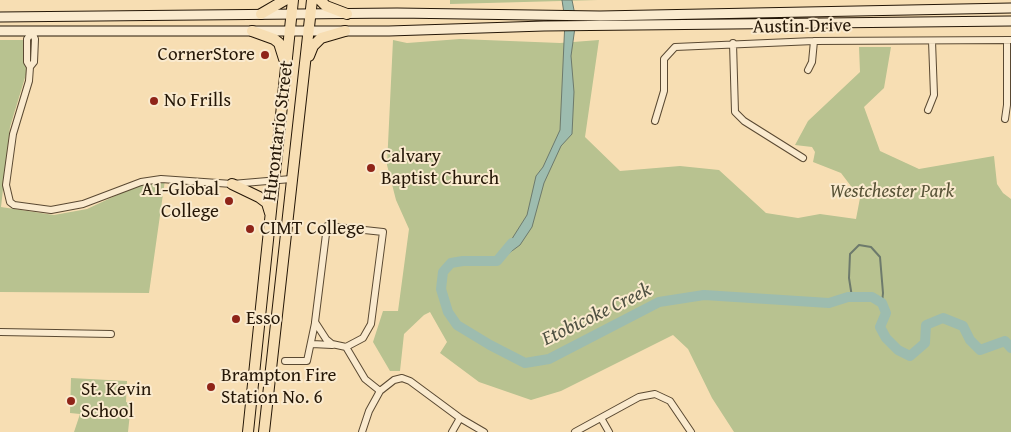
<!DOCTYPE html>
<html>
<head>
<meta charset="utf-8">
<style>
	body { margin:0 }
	canvas { display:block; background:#f7deb3 }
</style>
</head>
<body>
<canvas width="1011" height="432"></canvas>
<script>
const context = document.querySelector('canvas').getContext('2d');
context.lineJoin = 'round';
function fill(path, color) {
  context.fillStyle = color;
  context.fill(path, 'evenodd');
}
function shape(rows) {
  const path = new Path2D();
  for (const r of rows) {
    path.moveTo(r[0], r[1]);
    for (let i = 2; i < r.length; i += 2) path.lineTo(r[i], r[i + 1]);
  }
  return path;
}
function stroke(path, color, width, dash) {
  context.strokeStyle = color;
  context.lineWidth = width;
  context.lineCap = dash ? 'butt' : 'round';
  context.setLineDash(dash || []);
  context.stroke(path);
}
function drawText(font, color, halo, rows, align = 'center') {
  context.font = font + ' "Gentium Book Plus",serif';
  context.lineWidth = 4;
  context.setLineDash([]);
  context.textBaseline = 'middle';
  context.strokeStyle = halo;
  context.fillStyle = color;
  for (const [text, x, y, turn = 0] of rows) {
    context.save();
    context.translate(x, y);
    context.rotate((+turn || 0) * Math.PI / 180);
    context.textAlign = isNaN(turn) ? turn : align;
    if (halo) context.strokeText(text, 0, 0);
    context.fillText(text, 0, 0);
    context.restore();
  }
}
const green = shape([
	[450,0,598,0,450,4],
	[460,39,560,43,599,40,585,137,620,171,680,166,719,170,766,213,798,218,820,214,856,219,860,198,841,173,813,162,815,152,812,147,795,145,808,121,860,72,859,47,891,47,884,88,864,107,880,151,919,169,994,156,997,184,1003,193,1011,199,1011,432,734,432,712,398,688,349,673,335,561,391,531,400,479,382,440,353,447,342,430,312,424,315,404,334,400,371,390,371,373,342,383,311,398,311,409,229,396,200,387,165,393,40,407,43],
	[0,40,28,40,27,71,10,127,1,207,54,215,87,209,145,182,165,180,149,293,0,292],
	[71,378,127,381,126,402,131,404,128,432,74,432,80,414,70,413]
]);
const water = shape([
	[562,0,572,0,576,20,571,56,574,92,572,134,561,146,544,183,532,227,520,245,505,256,503,253,527,215,536,176,543,167,560,130,565,20,562,0]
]);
const stream = shape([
	[852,297,849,278,850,254,859,245,871,247,880,257,883,293,882,303]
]);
const river = shape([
	[512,243,497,261,463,261,451,263,443,272,441,289,448,312,457,325,490,345,525,363,549,359,659,302,704,295,829,303,848,297,872,297,882,303,886,313,880,327,886,338,898,350,910,356,925,343,926,325,943,318,963,326,970,340,980,350,1005,341,1011,348]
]);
const street = shape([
	[733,43,735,112,744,121,803,158],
	[30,67,27,62,27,39,32,32,35,39,34,62,30,67,29,81,13,134,6,185,10,202,14,205,51,210,83,204,141,182,161,179,232,184,291,179],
	[808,70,812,62,814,41],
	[928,110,934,95,932,41],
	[1005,119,1007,105,1007,40],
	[655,121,664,91,664,59,675,47,814,41,1011,40],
	[327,226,383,232,371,324,363,338,346,347,332,344,326,339,315,322,327,226],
	[0,332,111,334],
	[312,344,332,345],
	[346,347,365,379,380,391],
	[285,361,307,361,315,323],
	[601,418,609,432],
	[362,432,369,411,380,391,394,380,402,378,410,381,460,418,484,432],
	[452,432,460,418],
	[575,432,639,397,655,394,670,401,691,432]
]);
const secondary = shape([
	[0,17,397,13,600,16,1011,8],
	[0,31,389,31,544,26,1011,21]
]);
const primary = shape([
	[320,0,326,6,347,14],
	[261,14,285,0],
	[252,31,274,39,279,43,284,59],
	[309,56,313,46,321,38,345,31],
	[232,184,259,197,267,203,270,213],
	[248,432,293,0],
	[264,432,312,0]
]);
const markers = [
	[265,55,5,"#8f2418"],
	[154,101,5,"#8f2418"],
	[371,168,5,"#8f2418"],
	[229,201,5,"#8f2418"],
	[250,229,5,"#8f2418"],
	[236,319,5,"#8f2418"],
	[211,387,5,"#8f2418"],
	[71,401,5,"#8f2418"]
];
const streetNames = [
	["Austin Drive",802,27,-1],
	["Hurontario Street",279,131,-83]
];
const poiNames = [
	["CornerStore",255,55,"right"],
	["No Frills",164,101],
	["Calvary",381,157],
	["Baptist Church",381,179],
	["A1-Global",219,190,"right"],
	["College",219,212,"right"],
	["CIMT College",260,229],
	["Esso",246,319],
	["Brampton Fire",221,376],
	["Station No. 6",221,398],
	["St. Kevin",81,390],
	["School",81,412]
];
const parkNames = [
	["Westchester Park",892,192]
];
const waterNames = [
	["Etobicoke Creek",597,315,-26]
];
fill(green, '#b8c290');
fill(water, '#9dbcaf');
stroke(water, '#6d7a6c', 1);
stroke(stream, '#6d7a6c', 2);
stroke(river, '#9dbcaf', 10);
stroke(street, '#5a4932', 8);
stroke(secondary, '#251707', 11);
stroke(primary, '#251707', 12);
stroke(street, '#faeace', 6);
stroke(secondary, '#faeace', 9);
stroke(primary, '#f7deb3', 10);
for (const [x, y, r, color] of markers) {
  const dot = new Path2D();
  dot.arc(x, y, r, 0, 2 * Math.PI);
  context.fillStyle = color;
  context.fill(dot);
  stroke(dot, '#faeace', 2);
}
drawText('19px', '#251707', '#faeace', streetNames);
drawText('19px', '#251707', '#faeace', poiNames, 'left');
drawText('italic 19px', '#585337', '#faeace', parkNames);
drawText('italic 20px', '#4f5142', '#faeace', waterNames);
</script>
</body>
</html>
